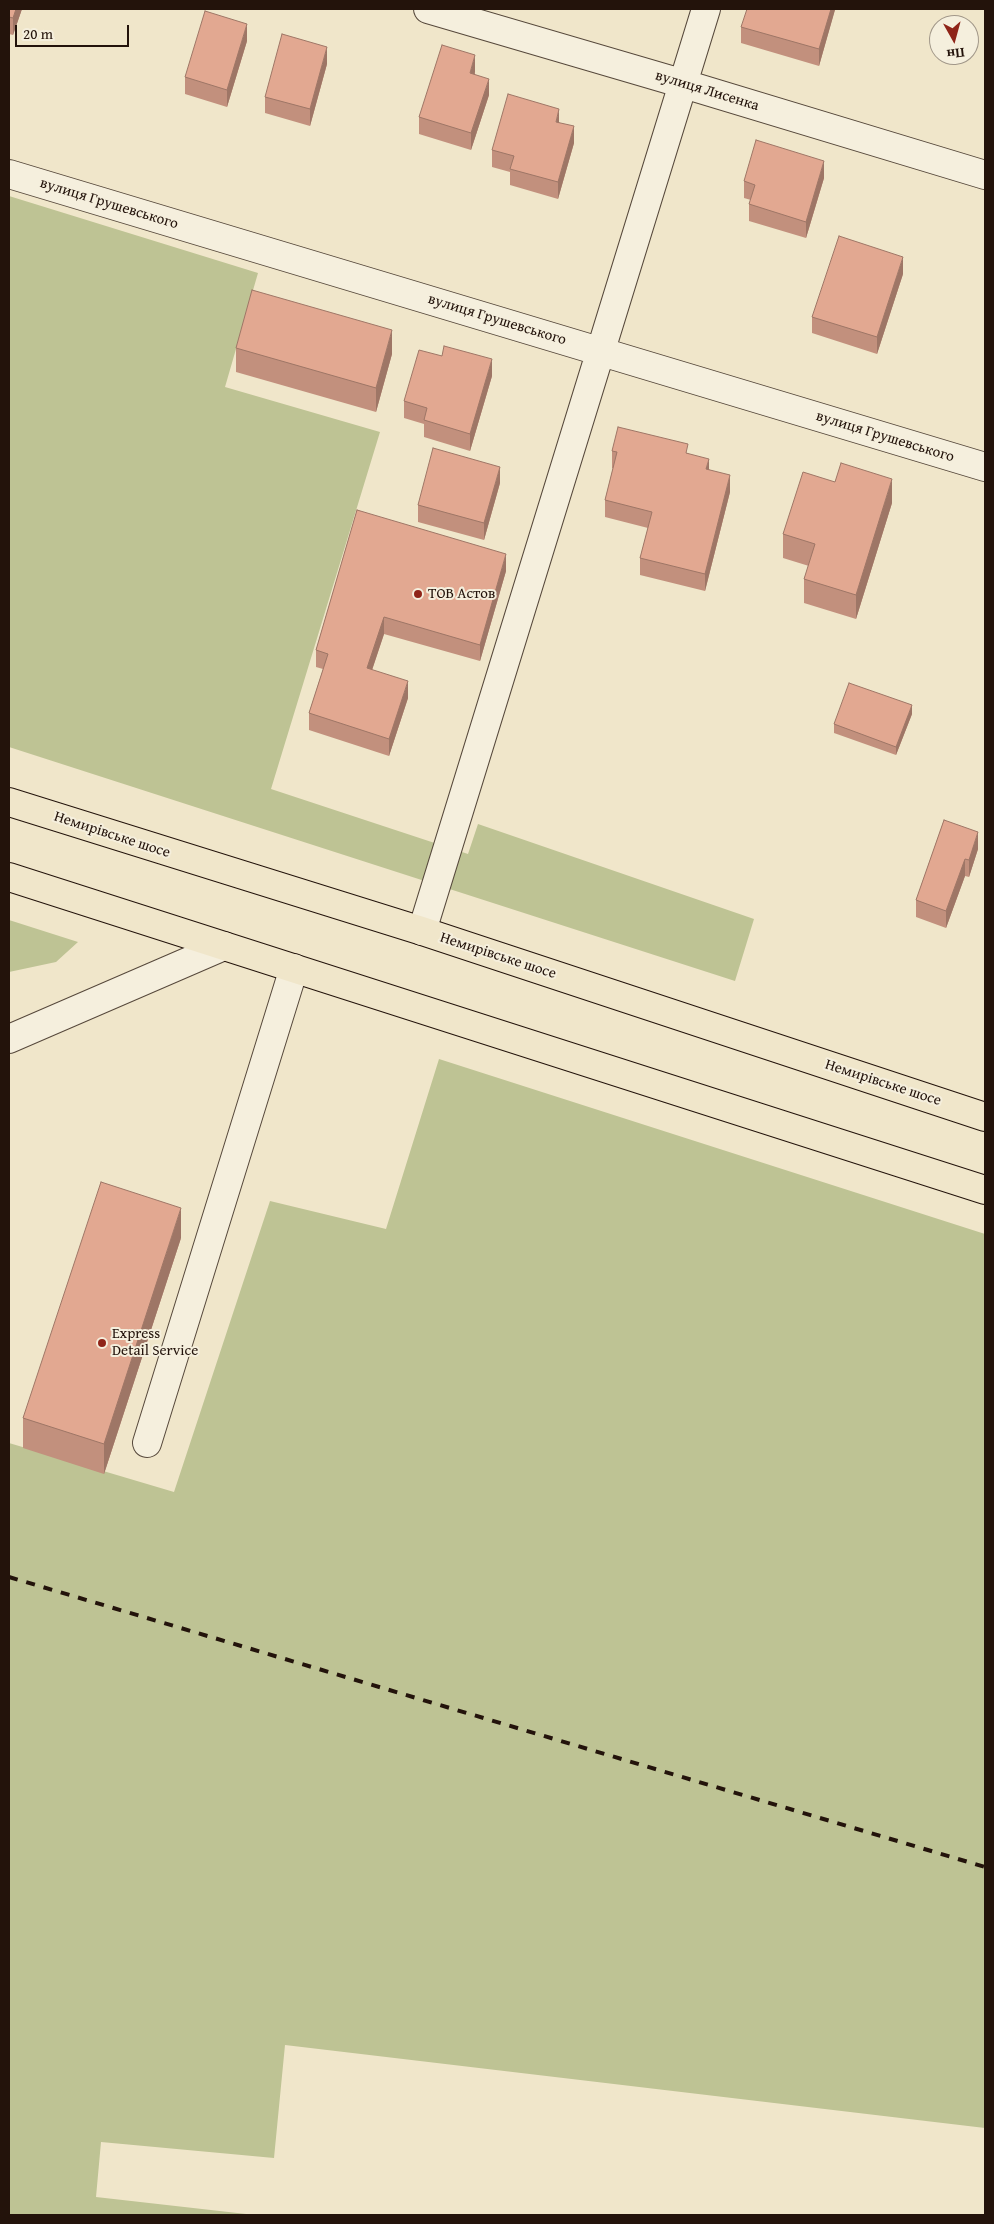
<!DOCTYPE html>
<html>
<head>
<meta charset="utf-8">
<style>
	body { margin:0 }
	#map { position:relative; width:994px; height:2224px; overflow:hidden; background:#f0e6ca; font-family:"Gentium Book Plus",serif }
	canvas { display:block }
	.frame { position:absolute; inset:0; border:10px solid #23130b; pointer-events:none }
	.north { position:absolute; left:929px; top:15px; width:50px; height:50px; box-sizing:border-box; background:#f5efdd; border:1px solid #a19789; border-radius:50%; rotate:173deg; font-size:14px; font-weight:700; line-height:20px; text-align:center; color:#23130b }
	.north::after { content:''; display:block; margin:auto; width:18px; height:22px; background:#8f2418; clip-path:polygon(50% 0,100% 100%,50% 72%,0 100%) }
	.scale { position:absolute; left:15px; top:25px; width:114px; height:22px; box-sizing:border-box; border:2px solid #23130b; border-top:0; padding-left:6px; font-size:15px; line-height:18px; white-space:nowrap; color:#23130b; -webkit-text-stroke:4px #f5efdd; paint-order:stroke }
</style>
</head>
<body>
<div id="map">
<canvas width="994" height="2224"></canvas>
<div class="frame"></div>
<div class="north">Пн</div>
<div class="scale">20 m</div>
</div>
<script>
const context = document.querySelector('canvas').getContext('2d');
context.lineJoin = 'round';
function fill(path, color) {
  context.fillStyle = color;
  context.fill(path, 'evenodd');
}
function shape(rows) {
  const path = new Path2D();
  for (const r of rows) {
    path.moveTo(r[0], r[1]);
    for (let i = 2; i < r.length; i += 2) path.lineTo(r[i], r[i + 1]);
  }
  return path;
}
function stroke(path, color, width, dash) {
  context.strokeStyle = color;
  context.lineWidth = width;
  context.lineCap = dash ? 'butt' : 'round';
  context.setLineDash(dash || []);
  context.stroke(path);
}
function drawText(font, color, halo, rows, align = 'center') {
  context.font = font + ' "Gentium Book Plus",serif';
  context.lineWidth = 4;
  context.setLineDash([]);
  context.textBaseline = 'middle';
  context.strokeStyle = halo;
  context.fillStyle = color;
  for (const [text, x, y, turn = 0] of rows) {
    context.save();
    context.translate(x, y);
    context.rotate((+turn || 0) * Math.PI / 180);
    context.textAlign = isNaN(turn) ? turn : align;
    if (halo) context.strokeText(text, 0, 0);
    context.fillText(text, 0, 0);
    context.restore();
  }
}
const green = shape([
	[9,196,258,273,225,387,380,432,271,789,468,854,478,824,754,919,735,981,9,747],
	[9,920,78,942,56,962,9,972],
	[439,1059,985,1234,985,2128,285,2045,274,2158,101,2142,96,2197,255,2215,9,2215,9,1443,174,1492,270,1201,386,1229]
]);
const minor = shape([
	[428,9,684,84,985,175],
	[9,174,985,467],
	[422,931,706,9],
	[9,1039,224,946],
	[147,1443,294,968]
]);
const major = shape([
	[9,802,422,931,985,1117],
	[9,877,985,1190]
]);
const rail = shape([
	[9,1577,985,1867]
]);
const wall = shape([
	[9,9,22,9,13,35,9,34],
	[835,9,819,66,741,43,741,27],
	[247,41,227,107,185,94,185,77],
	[327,64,310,126,265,113,265,97],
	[475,72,475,75,489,95,471,150,419,134,419,117],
	[559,122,574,143,558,199,510,185,510,172,492,167,492,150],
	[824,178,806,238,749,221,749,204,751,200,744,198,744,181],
	[903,274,877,354,812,333,812,317],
	[236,348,392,354,376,412,236,372],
	[492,376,470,451,424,437,424,424,404,418,404,401],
	[612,451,688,453,709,469,730,492,705,591,640,575,640,558,648,528,605,517,605,500,613,468,612,468],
	[500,483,484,540,418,522,418,505],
	[892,503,856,619,804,603,804,579,809,566,783,558,783,534],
	[357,510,506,571,480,661,384,634,372,670,408,698,389,756,309,730,309,713,323,669,316,667,316,650],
	[912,714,896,755,834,733,834,724],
	[944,820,978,849,969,877,965,876,946,928,916,917,916,900],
	[181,1238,104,1474,23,1448,23,1418]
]);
const shadedWall = shape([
	[16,9,22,9,13,35,13,18],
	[831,9,835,9,835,10,819,66,819,49],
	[247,24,247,41,227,107,227,90],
	[327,47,327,64,310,126,310,109],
	[475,55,475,72,470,90,470,73],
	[489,79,489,95,471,150,471,133],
	[559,109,559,126,556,122],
	[574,126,574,143,558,199,558,182],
	[824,161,824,178,806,238,806,222],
	[903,257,903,274,877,354,877,337],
	[392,330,392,354,376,412,376,388],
	[492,359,492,376,470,451,470,434],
	[709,459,709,476,706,469],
	[500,467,500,483,484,540,484,523],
	[730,475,730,492,705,591,705,574],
	[892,479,892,503,856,619,856,595],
	[506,554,506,571,480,661,480,645],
	[384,617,384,634,367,685,367,668],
	[408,681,408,698,389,756,389,739],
	[912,705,912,714,896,755,896,747],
	[978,832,978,849,969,877,969,860],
	[965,859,965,876,946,928,946,911],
	[181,1208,181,1238,104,1474,104,1444]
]);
const building = shape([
	[9,9,16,9,13,18,9,17,9,9],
	[747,9,831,9,819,49,741,27,747,9],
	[205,11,247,24,227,90,185,77,205,11],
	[282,34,327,47,310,109,265,97,282,34],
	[442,45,475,55,470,73,489,79,471,133,419,117,442,45],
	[508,94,559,109,556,122,574,126,558,182,510,169,514,156,492,150,508,94],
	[756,140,824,161,806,222,749,204,755,185,744,181,756,140],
	[839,236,903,257,877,337,812,317,839,236],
	[252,290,392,330,376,388,236,348,252,290],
	[444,346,492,359,470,434,424,420,427,408,404,401,419,350,442,356,444,346],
	[618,427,688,444,686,453,709,459,706,469,730,475,705,574,640,558,652,512,605,500,617,452,612,451,618,427],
	[433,448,500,467,484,523,418,505,433,448],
	[841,463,892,479,856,595,804,579,815,544,783,534,803,472,835,482,841,463],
	[357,510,506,554,480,645,384,617,367,668,408,681,389,739,309,713,328,654,316,650,357,510],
	[849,683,912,705,896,747,834,724,849,683],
	[944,820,978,832,969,860,965,859,946,911,916,900,944,820],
	[101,1182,181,1208,104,1444,23,1418,101,1182]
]);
const markers = [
	[418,594,5,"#8f2418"],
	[102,1343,5,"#8f2418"]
];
const streetNames = [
	["вулиця Лисенка",707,91,17],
	["вулиця Грушевського",109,204,17],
	["вулиця Грушевського",497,320,17],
	["вулиця Грушевського",885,437,17],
	["Немирівське шосе",112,835,18],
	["Немирівське шосе",498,956,18],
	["Немирівське шосе",883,1083,18]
];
const poiNames = [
	["ТОВ Астов",428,594],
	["Express",112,1334],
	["Detail Service",112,1351]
];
fill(green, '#bec394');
stroke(minor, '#56483b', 30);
stroke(major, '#23130b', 30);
stroke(minor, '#f5efdd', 28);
stroke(major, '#f0e6ca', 28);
stroke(rail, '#23130b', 4, [9, 9]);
fill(wall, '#c2907d');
fill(shadedWall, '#9e7666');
fill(building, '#e2a891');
stroke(building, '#9e7666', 1);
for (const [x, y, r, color] of markers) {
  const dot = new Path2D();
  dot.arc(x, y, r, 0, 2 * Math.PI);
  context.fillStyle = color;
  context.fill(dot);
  stroke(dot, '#f5efdd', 2);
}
drawText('15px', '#23130b', '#f5efdd', streetNames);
drawText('15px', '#23130b', '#f5efdd', poiNames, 'left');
</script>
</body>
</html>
